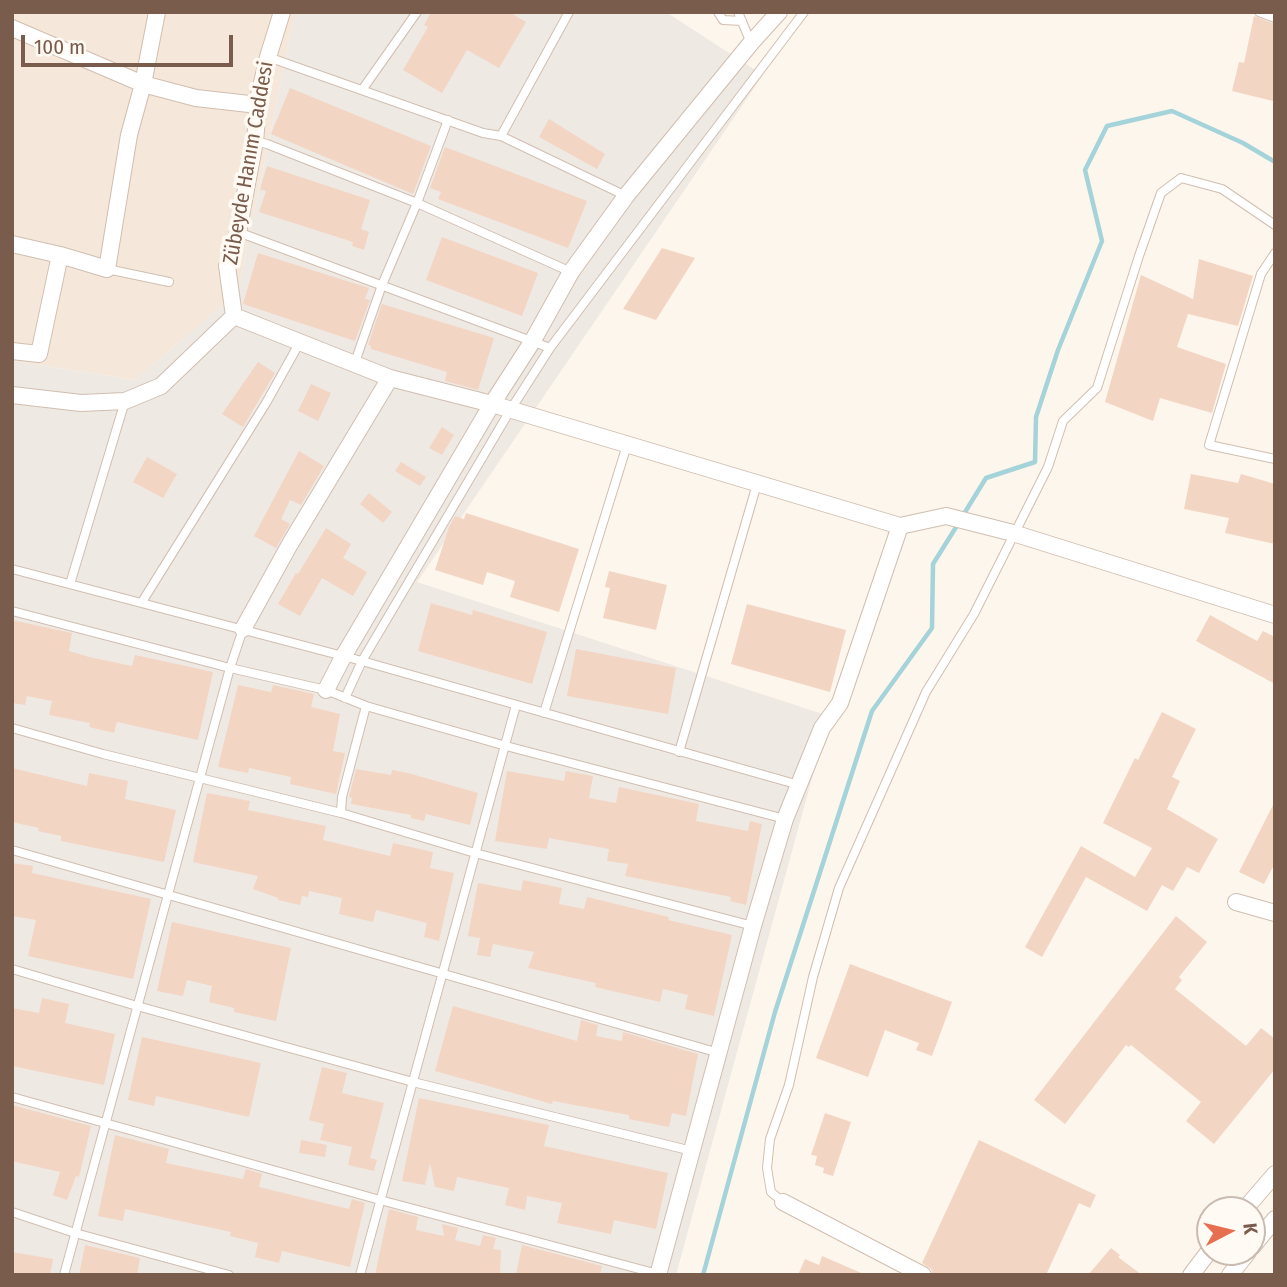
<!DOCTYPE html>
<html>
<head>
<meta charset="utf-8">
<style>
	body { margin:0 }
	#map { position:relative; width:1287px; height:1287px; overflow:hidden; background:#fdf6ec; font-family:"Fira Sans Condensed",sans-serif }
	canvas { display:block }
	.frame { position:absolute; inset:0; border:14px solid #7a5c4d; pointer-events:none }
	.north { position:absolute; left:1196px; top:1196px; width:70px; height:70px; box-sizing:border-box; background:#fffaf3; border:2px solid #cabbb1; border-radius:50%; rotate:83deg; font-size:19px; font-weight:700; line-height:28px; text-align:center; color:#7a5c4d }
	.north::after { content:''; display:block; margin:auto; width:24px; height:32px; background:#e76f51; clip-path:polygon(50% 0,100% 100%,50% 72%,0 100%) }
	.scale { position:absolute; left:21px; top:35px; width:212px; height:32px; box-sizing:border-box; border:4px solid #7a5c4d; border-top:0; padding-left:9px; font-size:21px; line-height:24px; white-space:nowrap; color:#7a5c4d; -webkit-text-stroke:5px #fffaf3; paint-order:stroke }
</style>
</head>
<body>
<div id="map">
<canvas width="1287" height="1287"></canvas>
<div class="frame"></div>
<div class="north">K</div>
<div class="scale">100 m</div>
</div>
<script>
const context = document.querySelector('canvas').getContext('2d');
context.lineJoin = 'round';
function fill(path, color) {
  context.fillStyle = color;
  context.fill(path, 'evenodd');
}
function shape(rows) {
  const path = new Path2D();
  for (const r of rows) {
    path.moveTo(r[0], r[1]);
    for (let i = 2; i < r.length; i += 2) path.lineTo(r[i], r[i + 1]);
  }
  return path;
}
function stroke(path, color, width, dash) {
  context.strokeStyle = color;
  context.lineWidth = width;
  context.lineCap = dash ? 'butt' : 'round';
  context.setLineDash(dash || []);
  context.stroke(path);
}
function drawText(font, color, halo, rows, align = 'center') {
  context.font = font + ' "Fira Sans Condensed",sans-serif';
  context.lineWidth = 7;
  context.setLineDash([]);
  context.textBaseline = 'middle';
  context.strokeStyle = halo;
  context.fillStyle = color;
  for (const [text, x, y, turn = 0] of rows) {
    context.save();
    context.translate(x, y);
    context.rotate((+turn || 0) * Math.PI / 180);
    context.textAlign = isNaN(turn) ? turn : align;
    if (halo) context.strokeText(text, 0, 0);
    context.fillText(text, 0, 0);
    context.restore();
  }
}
const residential = shape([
	[12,12,299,12,293,22,238,292,135,380,12,361]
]);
const industrial = shape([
	[299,12,666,12,763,75,417,582,829,716,676,1275,12,1275,12,361,135,380,238,292,293,22]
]);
const stream = shape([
	[962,517,986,478,1035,462,1036,417,1058,350,1102,241,1085,170,1107,126,1172,111,1243,143,1275,162],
	[703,1275,775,1012,872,711,932,628,933,564,958,524]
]);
const building = shape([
	[431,12,509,12,526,22,499,68,467,50,442,93,403,70,428,27,424,25],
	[1254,16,1275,24,1273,101,1232,91,1239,62,1244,63],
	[290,88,431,146,413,194,271,134],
	[549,119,605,154,597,169,539,137],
	[445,147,587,201,568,248,438,199,441,192,430,188],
	[267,166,370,200,361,229,369,232,364,250,352,246,353,242,259,212,266,191,260,189],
	[442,237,538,273,522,316,426,280],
	[662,248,695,258,656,320,623,309],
	[258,253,369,288,365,299,370,300,355,341,243,304],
	[1199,259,1253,276,1238,326,1188,314,1177,347,1226,364,1212,413,1160,398,1153,421,1105,402,1141,275,1193,299],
	[382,304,494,338,478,390,445,381,447,372,371,349,371,346,368,345],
	[258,362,275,373,243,427,222,414],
	[311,384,331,393,318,421,298,411],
	[442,427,454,435,442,455,429,448],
	[299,451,324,466,301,505,290,500,281,519,290,524,276,548,254,536],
	[147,457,177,474,163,498,133,482],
	[401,462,426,477,420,486,395,471],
	[1191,474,1238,483,1241,474,1275,484,1275,544,1225,533,1229,518,1184,509],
	[369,493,392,512,383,523,360,504],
	[466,513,579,549,559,612,510,597,515,581,487,572,483,585,435,570,449,527,455,516,464,519],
	[326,528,351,544,343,558,367,572,353,596,322,578,300,616,278,604,296,573,298,574],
	[609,571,667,585,656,630,603,618,610,588,605,587],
	[431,603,472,615,473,610,547,632,532,684,418,651],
	[747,604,846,630,830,692,731,664],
	[1210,615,1257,641,1263,631,1275,637,1275,684,1196,641],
	[12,620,72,633,69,651,89,657,132,666,135,655,213,672,198,740,117,722,114,733,89,727,90,723,49,715,52,701,27,696,25,705,12,703],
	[576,649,676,668,668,714,567,696],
	[238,685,271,692,273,685,314,694,311,707,340,714,333,751,345,753,336,794,290,784,291,777,249,768,248,773,218,767],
	[1162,712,1196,729,1172,777,1180,781,1167,809,1218,839,1199,873,1187,867,1173,891,1162,885,1147,911,1086,877,1042,957,1025,947,1081,846,1135,877,1152,848,1103,823,1135,758,1138,760],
	[12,768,87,786,89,773,128,781,125,799,176,810,164,862,61,841,61,836,38,831,39,828,12,822],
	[356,769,391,775,392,770,408,773,478,793,470,825,426,814,424,821,411,818,411,815,351,804,352,798,349,797],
	[507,771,564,781,566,771,593,776,589,798,616,803,619,787,699,804,696,821,748,831,750,821,762,824,746,905,730,901,731,897,625,876,628,864,607,861,609,849,549,838,547,849,495,841],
	[207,793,250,801,248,810,326,826,323,840,390,856,393,843,433,852,430,868,454,873,439,941,424,937,427,923,376,910,373,922,339,914,342,898,309,891,308,897,302,896,300,905,278,900,278,898,253,889,258,876,193,862],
	[1275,801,1275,863,1264,884,1239,872],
	[12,863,33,866,32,873,151,899,133,979,28,956,36,920,12,916],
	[523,880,562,888,559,904,584,909,587,897,669,917,668,920,732,935,714,1016,685,1009,688,995,663,989,660,1002,595,987,596,983,528,968,534,952,493,944,490,957,477,955,480,938,468,936,478,883,521,891],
	[1176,916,1207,942,1179,977,1182,980,1175,989,1246,1046,1261,1028,1275,1039,1275,1069,1214,1144,1186,1121,1201,1102,1131,1045,1129,1047,1126,1045,1065,1124,1034,1100],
	[172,922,291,948,276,1021,234,1012,234,1008,209,1002,212,986,187,980,183,996,157,991],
	[850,964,952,1002,932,1056,916,1050,919,1043,885,1030,868,1077,816,1058],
	[42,998,69,1004,65,1023,115,1034,104,1085,12,1066,12,1008,39,1013],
	[453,1006,577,1041,581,1020,598,1025,596,1036,622,1041,623,1032,698,1054,686,1116,672,1113,669,1127,629,1119,629,1115,553,1101,552,1104,435,1071],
	[142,1037,261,1063,249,1117,156,1096,154,1106,128,1100],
	[322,1067,347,1073,342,1093,384,1103,370,1158,377,1160,374,1171,348,1165,352,1147,320,1140,324,1124,309,1120],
	[419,1098,549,1125,544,1146,668,1173,656,1229,614,1220,611,1234,557,1223,562,1203,527,1196,525,1210,505,1205,509,1188,457,1177,454,1191,435,1187,430,1163,425,1185,402,1181],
	[12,1105,91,1126,79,1177,76,1176,67,1200,53,1195,60,1172,12,1161],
	[825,1113,851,1122,833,1176,823,1173,824,1168,815,1165,817,1156,811,1155],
	[115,1135,169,1149,166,1163,243,1179,246,1169,262,1174,259,1187,349,1209,352,1199,365,1203,350,1267,282,1251,279,1263,255,1257,258,1243,230,1236,231,1232,125,1209,123,1221,98,1216],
	[301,1140,327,1145,325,1157,299,1153],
	[979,1140,1096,1195,1090,1208,1079,1203,1046,1275,933,1275,931,1269,922,1263],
	[389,1209,418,1217,416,1230,444,1236,442,1224,458,1228,455,1240,480,1246,483,1235,496,1238,493,1249,501,1250,500,1275,375,1275],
	[85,1245,140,1258,137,1275,79,1275],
	[522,1245,602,1266,600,1275,516,1275],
	[1111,1248,1120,1255,1118,1257,1142,1275,1088,1275],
	[12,1252,53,1259,50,1275,12,1275],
	[822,1256,866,1275,798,1275,805,1259,819,1265]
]);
const service = shape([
	[718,12,723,20,742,21],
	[738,12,751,43],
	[1259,12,1275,18],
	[268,57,483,133,501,136,626,196],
	[362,90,417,12],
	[501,136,569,12],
	[255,141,267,144,417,203,571,272],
	[238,232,550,348],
	[1275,253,1261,274,1209,445,1275,459],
	[107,269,169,282],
	[354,365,382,285,417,203,448,120],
	[12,569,362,661,799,785],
	[70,584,125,401],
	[142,602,266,403,300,342],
	[12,611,230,668,326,690,366,706,506,746,785,819],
	[345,698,362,661,511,409,550,348,804,12],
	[544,713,627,445],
	[12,728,103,754,341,813,475,853,753,926],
	[679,752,757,484],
	[341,813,342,797,366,706],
	[12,850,719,1053],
	[12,969,137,1006,413,1082,692,1151],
	[12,1097,380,1200,658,1274],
	[783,1202,771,1192,767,1168,770,1139,789,1085,813,977,839,888,926,692,974,614,1048,467,1063,421,1097,388,1139,256,1161,193,1181,178,1222,189,1275,225],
	[12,1212,75,1233,229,1275],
	[64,1275,230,668,243,629],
	[360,1275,516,705]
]);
const minor = shape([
	[12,28,143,84,196,98,258,105],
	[12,244,60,255,107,269,129,135,143,84,157,12],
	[234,316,390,378,492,404,900,526,946,516,1013,533,1275,615],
	[234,316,227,266,238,232,255,141,259,95,268,57,282,12],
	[12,351,39,354,60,255],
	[12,395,81,403,125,401,161,386,234,316],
	[243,629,290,544,390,378],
	[326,690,343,657,492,404,532,342,571,272,626,196,751,43,779,12],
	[1236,902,1275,913],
	[783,1202,923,1275],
	[1244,1210,1275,1174],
	[1252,1247,1275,1219],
	[658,1275,753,926,785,819,822,728,840,703,900,526],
	[1191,1275,1210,1250],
	[1230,1275,1248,1252]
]);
const streetNames = [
	["Zübeyde Hanım Caddesi",249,163,-80]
];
fill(residential, '#f5e8da');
fill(industrial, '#efe9e4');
stroke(stream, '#a5d3da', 4.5);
fill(building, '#f3d5c3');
stroke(service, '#d1beb0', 10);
stroke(minor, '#d1beb0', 18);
stroke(service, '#fff', 8);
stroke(minor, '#fff', 16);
drawText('21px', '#7a5c4d', '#fffaf3', streetNames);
</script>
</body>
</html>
